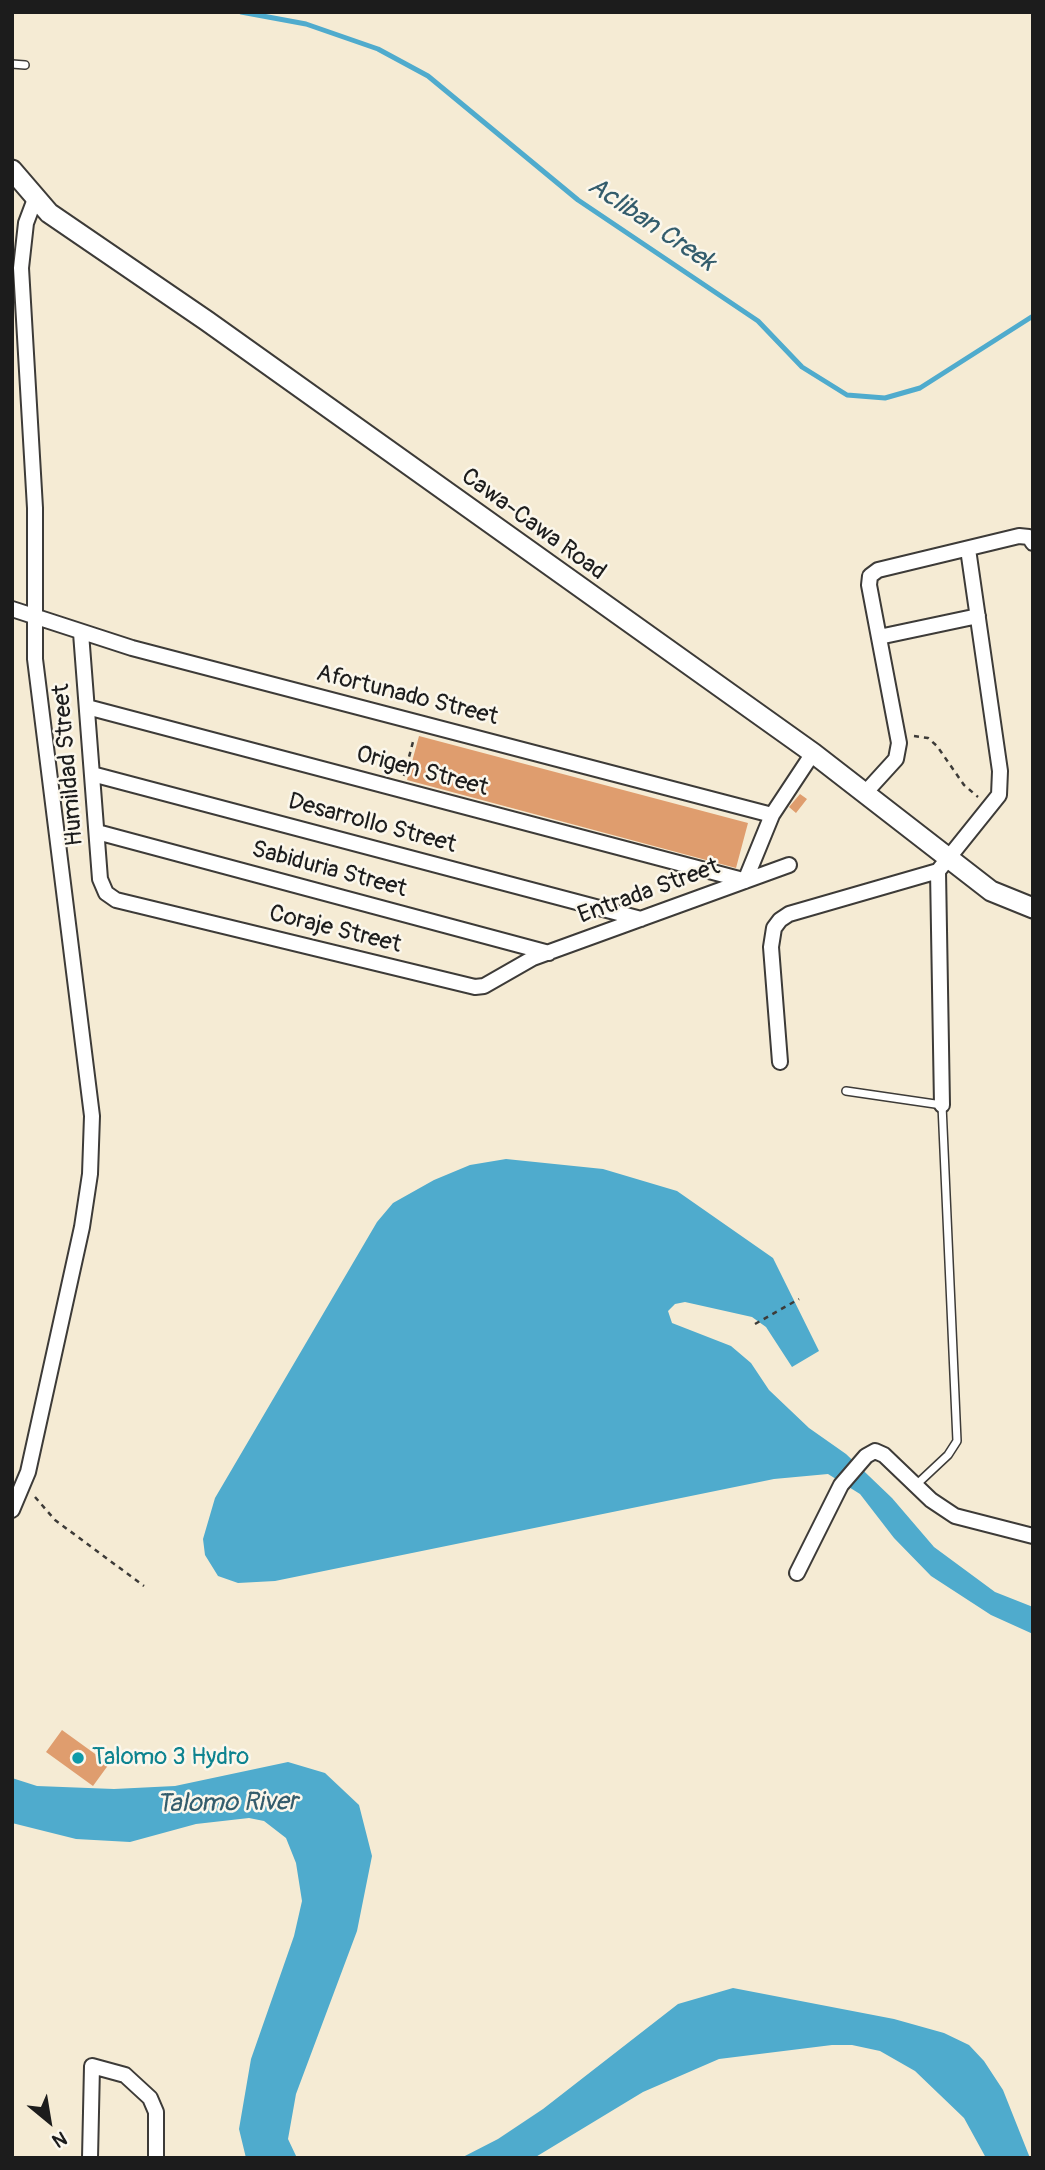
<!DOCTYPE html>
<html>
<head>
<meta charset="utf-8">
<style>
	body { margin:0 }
	#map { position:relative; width:1045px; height:2170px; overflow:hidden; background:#f5ebd4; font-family:Pangolin,sans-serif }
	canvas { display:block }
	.frame { position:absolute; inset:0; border:14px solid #1c1c1c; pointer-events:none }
	.north { position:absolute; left:14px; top:2086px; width:70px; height:70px; -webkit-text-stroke:5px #fbf7ec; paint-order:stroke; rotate:150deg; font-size:19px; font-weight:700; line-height:28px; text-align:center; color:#1c1c1c }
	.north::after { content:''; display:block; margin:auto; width:24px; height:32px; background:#1c1c1c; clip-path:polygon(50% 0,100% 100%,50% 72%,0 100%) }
</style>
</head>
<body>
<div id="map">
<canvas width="1045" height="2170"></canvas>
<div class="frame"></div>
<div class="north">N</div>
</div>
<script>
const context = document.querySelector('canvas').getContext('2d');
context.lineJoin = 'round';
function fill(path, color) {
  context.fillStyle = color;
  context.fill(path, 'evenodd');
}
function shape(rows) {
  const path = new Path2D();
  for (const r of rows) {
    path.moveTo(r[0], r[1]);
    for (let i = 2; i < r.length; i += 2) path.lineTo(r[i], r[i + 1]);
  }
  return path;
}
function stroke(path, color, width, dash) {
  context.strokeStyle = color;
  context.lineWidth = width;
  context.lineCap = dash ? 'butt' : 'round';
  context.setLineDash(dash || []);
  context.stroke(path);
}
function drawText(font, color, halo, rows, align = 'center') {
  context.font = font + ' Pangolin,sans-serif';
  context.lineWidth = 5;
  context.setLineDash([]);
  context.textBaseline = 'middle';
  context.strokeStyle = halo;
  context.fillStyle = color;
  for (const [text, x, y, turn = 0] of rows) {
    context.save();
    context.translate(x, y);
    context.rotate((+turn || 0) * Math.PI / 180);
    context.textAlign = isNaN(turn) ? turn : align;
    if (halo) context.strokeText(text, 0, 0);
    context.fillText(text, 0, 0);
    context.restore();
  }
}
const water = shape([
	[506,1159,603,1169,677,1191,773,1258,819,1351,792,1367,766,1327,752,1317,685,1302,675,1304,668,1311,672,1323,731,1346,751,1363,769,1390,809,1428,846,1454,892,1498,934,1547,995,1592,1033,1607,1033,1634,991,1615,931,1576,894,1538,860,1494,828,1474,774,1479,275,1581,238,1583,218,1576,205,1555,203,1539,215,1498,377,1222,393,1203,434,1180,470,1165],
	[288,1762,325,1773,359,1805,372,1856,357,1931,296,2094,288,2139,297,2158,246,2158,239,2129,251,2059,294,1936,302,1901,296,1863,286,1838,264,1821,249,1818,196,1824,130,1842,76,1839,12,1823,12,1778,37,1786,114,1789,175,1786],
	[733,1988,894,2019,944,2033,969,2045,984,2061,1003,2090,1030,2158,986,2158,964,2118,915,2071,880,2051,852,2045,832,2045,719,2059,643,2092,534,2158,461,2158,498,2139,543,2109,678,2004]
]);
const stream = shape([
	[241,12,306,24,378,49,428,76,578,200,758,321,802,367,847,395,885,398,920,388,1033,316]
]);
const building = shape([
	[419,736,748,823,736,868,407,780],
	[800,794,807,799,796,813,789,807],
	[62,1730,109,1764,93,1786,46,1752]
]);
const path = shape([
	[914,736,928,738,937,746,964,785,978,797],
	[404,776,414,738],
	[755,1324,799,1299],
	[35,1497,55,1520,144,1586]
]);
const lane = shape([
	[12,64,25,65],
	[846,1091,942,1105,957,1441,948,1455,916,1485]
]);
const street = shape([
	[12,609,132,648,772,815],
	[81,633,100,879,106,893,116,900,475,987,484,986,533,958,789,865],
	[879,637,978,616],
	[87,707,743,880],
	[92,774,641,919],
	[865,793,896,759,899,743,869,585,870,576,878,570,1019,536,1029,537,1033,543],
	[97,832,549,953],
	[938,871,942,1105],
	[745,881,772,815,813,753],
	[780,1062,771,947,774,928,780,920,789,914,938,871,999,795,1000,771,968,549],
	[12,1510,28,1472,82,1227,90,1174,92,1116,35,659,35,508,21,268,26,223,35,199],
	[797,1573,841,1485,866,1456,875,1451,884,1455,931,1500,955,1516,1033,1536],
	[90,2158,92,2066,125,2075,150,2098,156,2112,156,2158]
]);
const secondary = shape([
	[12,170,49,213,207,321,813,753,991,891,1033,908]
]);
const markers = [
	[78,1758,7,"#0f9aa8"]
];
const streetNames = [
	["Cawa-Cawa Road",533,525,36],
	["Afortunado Street",407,696,14],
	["Humildad Street",69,765,-95],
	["Origen Street",422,772,15],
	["Desarrollo Street",372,824,15],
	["Sabiduria Street",329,870,15],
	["Entrada Street",649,892,-20],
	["Coraje Street",335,930,14]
];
const cultureNames = [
	["Talomo 3 Hydro",92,1758]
];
const waterNames = [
	["Acliban Creek",651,225,34],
	["Talomo River",227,1804,-1]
];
fill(water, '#4fabcd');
stroke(stream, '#4fabcd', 5);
fill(building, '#df9d6e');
stroke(lane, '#3d3b38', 10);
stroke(street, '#3d3b38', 18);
stroke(secondary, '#3d3b38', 23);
stroke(path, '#3d3b38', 2.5, [5, 5]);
stroke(lane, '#fff', 7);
stroke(street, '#fff', 14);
stroke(secondary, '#fff', 19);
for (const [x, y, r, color] of markers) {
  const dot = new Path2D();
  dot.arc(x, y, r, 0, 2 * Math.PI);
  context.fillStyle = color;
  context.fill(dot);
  stroke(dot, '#fbf7ec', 2.5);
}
drawText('24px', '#1c1c1c', '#fbf7ec', streetNames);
drawText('24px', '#0d838f', '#fbf7ec', cultureNames, 'left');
drawText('italic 26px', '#335c6c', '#fbf7ec', waterNames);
</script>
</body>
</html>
